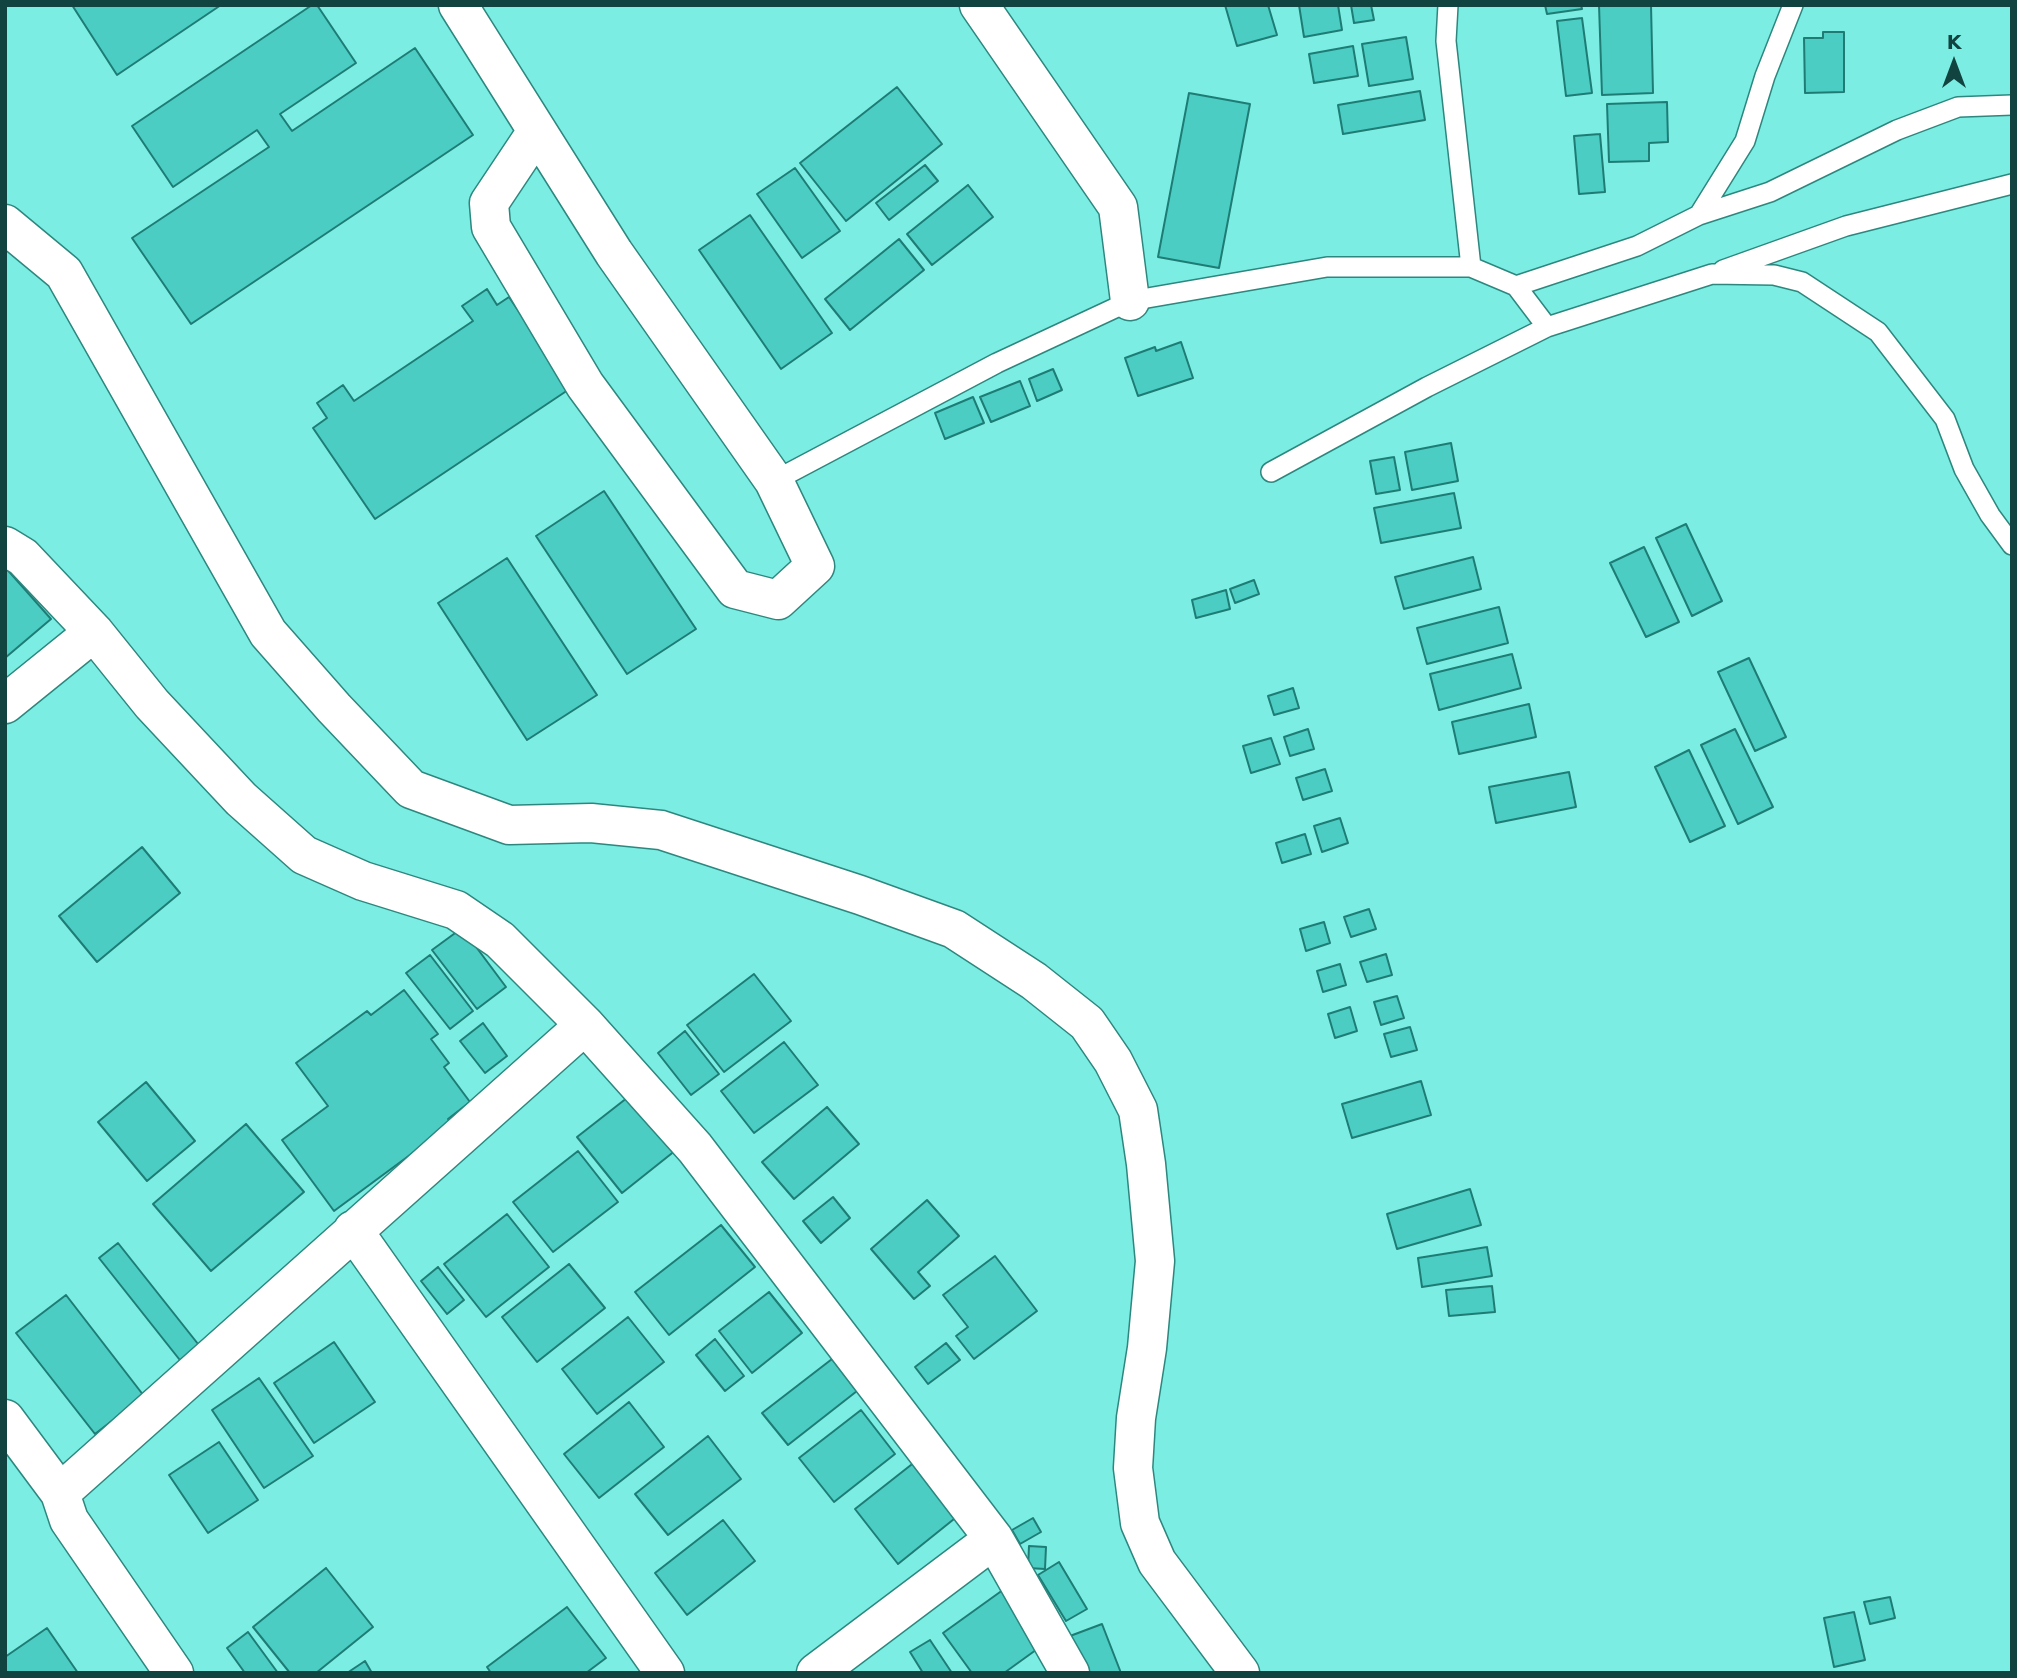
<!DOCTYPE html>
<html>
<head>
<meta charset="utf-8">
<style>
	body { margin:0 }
	#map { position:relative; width:2017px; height:1678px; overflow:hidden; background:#7bede2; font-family:"DejaVu Sans",sans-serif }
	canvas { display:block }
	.frame { position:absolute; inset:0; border:7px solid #114340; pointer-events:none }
	.north { position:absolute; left:1919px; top:28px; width:70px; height:70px; -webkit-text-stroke:5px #7bede2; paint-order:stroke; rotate:0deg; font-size:19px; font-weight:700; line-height:28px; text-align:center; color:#114340 }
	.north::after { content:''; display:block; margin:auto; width:24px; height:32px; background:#114340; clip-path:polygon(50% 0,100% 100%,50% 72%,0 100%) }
</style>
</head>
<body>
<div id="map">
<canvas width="2017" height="1678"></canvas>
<div class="frame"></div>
<div class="north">K</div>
</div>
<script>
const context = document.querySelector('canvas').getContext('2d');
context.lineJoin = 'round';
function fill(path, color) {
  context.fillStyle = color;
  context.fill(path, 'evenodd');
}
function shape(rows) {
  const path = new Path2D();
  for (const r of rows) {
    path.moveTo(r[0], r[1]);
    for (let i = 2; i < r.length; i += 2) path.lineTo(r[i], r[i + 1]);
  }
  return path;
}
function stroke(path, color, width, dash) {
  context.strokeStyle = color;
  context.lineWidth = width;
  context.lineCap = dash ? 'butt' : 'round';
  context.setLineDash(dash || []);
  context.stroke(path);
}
const building = shape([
	[72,5,221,5,117,75,72,5],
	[312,5,317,5,356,63,280,114,292,131,415,48,473,135,191,324,132,238,269,147,257,130,173,187,132,126,312,5],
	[1225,5,1268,5,1277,35,1237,46,1225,5],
	[1299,5,1338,5,1342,30,1304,37,1299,5],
	[1351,5,1371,5,1374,20,1354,23,1351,5],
	[1545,5,1581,5,1582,9,1547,14,1545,5],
	[1599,5,1651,5,1653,93,1602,95,1599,5],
	[1582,18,1592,93,1566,96,1557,21,1582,18],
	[1823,32,1844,32,1844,92,1805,93,1804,38,1823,38,1823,32],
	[1406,37,1413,79,1369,86,1362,44,1406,37],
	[1353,46,1358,76,1314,83,1309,54,1353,46],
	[897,87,942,144,846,221,800,163,897,87],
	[1420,91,1425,120,1343,134,1338,105,1420,91],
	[1189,93,1250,104,1219,268,1158,257,1189,93],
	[1667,102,1668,142,1649,143,1649,161,1609,162,1607,104,1667,102],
	[1600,134,1605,192,1579,194,1574,136,1600,134],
	[925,165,938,181,889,220,876,203,925,165],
	[795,168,840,231,802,258,757,194,795,168],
	[968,185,993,217,932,265,907,234,968,185],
	[750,215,832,333,781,369,699,250,750,215],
	[899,239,924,270,850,330,825,299,899,239],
	[487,289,497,305,509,297,571,388,375,519,313,428,327,418,317,403,343,385,354,401,473,321,462,306,487,289],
	[1181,342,1193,378,1138,396,1125,358,1155,347,1156,351,1181,342],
	[1053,369,1062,390,1037,401,1029,379,1053,369],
	[1020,381,1030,406,991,422,980,397,1020,381],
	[973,397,984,423,945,439,935,413,973,397],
	[1451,443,1458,481,1412,490,1405,452,1451,443],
	[1394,457,1400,490,1376,494,1370,461,1394,457],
	[604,491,696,629,627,674,536,536,604,491],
	[1454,493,1461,528,1381,543,1374,508,1454,493],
	[1686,524,1722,601,1692,616,1656,538,1686,524],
	[1644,547,1679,622,1646,637,1610,563,1644,547],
	[1473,557,1481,589,1404,609,1395,577,1473,557],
	[507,558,597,695,527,740,438,603,507,558],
	[5,567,51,619,5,658,5,567],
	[1254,580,1259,594,1235,603,1230,589,1254,580],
	[1226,590,1230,609,1196,618,1192,600,1226,590],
	[1499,607,1508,643,1427,664,1417,628,1499,607],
	[1512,654,1521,688,1439,710,1430,674,1512,654],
	[1749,658,1786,737,1755,751,1718,672,1749,658],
	[1293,688,1299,708,1274,715,1268,696,1293,688],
	[1529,704,1536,737,1459,754,1452,722,1529,704],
	[1308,729,1314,749,1290,756,1284,737,1308,729],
	[1735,729,1773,807,1738,824,1701,745,1735,729],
	[1271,738,1280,764,1251,773,1243,746,1271,738],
	[1689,750,1725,826,1690,842,1655,767,1689,750],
	[1325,769,1332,791,1303,800,1296,778,1325,769],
	[1569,772,1576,807,1496,823,1489,787,1569,772],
	[1340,818,1348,843,1322,852,1314,826,1340,818],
	[1305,834,1311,854,1282,863,1276,843,1305,834],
	[142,847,180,893,97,962,59,916,142,847],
	[1369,909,1376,929,1351,937,1344,917,1369,909],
	[1324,922,1330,943,1306,951,1300,929,1324,922],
	[462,928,506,987,477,1009,432,950,462,928],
	[1386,954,1392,975,1367,982,1360,962,1386,954],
	[430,955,473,1011,450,1029,406,973,430,955],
	[1340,964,1346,985,1323,992,1317,971,1340,964],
	[754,974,791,1021,724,1072,687,1025,754,974],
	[404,990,438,1034,431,1039,449,1063,444,1067,470,1102,448,1119,452,1124,334,1211,282,1140,328,1106,296,1063,367,1011,371,1015,404,990],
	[1397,996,1404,1018,1381,1025,1374,1002,1397,996],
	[1350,1007,1357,1031,1335,1038,1328,1014,1350,1007],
	[483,1023,507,1056,485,1073,460,1041,483,1023],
	[1410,1027,1417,1050,1391,1057,1384,1034,1410,1027],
	[685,1031,719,1074,691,1095,658,1053,685,1031],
	[784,1042,818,1085,754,1133,721,1091,784,1042],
	[1421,1081,1431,1115,1352,1138,1342,1104,1421,1081],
	[146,1082,195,1141,147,1181,98,1122,146,1082],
	[632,1094,676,1150,622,1193,577,1137,632,1094],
	[827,1107,859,1144,794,1199,762,1162,827,1107],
	[246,1124,304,1192,211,1271,153,1204,246,1124],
	[578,1151,618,1202,553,1252,513,1202,578,1151],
	[1470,1189,1481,1225,1397,1249,1387,1214,1470,1189],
	[833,1197,850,1218,821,1243,803,1221,833,1197],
	[927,1200,959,1236,918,1272,930,1286,914,1299,871,1249,927,1200],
	[507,1214,549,1267,486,1317,444,1264,507,1214],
	[721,1225,755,1267,669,1335,635,1292,721,1225],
	[118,1243,202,1349,183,1364,99,1258,118,1243],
	[1487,1247,1492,1276,1422,1287,1418,1258,1487,1247],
	[995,1256,1037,1311,974,1359,956,1336,968,1327,943,1295,995,1256],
	[569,1264,605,1308,537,1362,502,1317,569,1264],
	[438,1267,464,1300,447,1314,421,1281,438,1267],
	[1492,1286,1495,1312,1449,1316,1446,1290,1492,1286],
	[769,1292,802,1333,752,1373,719,1331,769,1292],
	[66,1295,144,1396,95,1434,16,1333,66,1295],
	[628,1317,664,1362,597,1414,562,1369,628,1317],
	[715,1339,744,1376,725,1391,696,1355,715,1339],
	[334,1342,375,1402,314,1443,274,1383,334,1342],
	[946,1343,960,1360,928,1384,915,1367,946,1343],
	[832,1359,857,1391,788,1445,762,1413,832,1359],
	[259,1378,313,1456,264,1488,212,1410,259,1378],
	[629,1402,664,1447,599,1498,564,1454,629,1402],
	[861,1410,895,1454,834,1502,799,1458,861,1410],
	[708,1436,741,1479,668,1535,635,1494,708,1436],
	[219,1442,258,1500,208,1533,169,1475,219,1442],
	[916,1461,959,1515,898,1564,855,1509,916,1461],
	[1033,1518,1041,1532,1020,1544,1012,1530,1033,1518],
	[723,1520,755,1561,687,1615,655,1573,723,1520],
	[1029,1546,1046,1547,1045,1569,1028,1568,1029,1546],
	[1059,1562,1087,1609,1066,1621,1038,1575,1059,1562],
	[326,1568,373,1627,316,1673,290,1673,253,1627,326,1568],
	[1007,1587,1047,1642,1004,1673,972,1673,943,1633,1007,1587],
	[1890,1597,1895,1618,1870,1624,1864,1602,1890,1597],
	[567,1607,606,1658,586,1673,491,1673,487,1667,567,1607],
	[1854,1612,1865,1660,1834,1667,1824,1618,1854,1612],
	[1102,1624,1121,1673,1085,1673,1070,1636,1102,1624],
	[47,1628,78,1673,5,1673,5,1657,47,1628],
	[248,1632,278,1673,245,1673,227,1648,248,1632],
	[930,1640,952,1673,923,1673,910,1652,930,1640],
	[365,1661,372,1673,347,1673,365,1661]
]);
const lane = shape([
	[1448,5,1446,41,1471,267],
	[1699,215,1770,192,1897,130,1958,107,2012,105],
	[1723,270,1846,226,2012,184],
	[1516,286,1637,246,1699,215,1745,141,1765,76,1793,5],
	[1271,472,1427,387,1547,327,1712,274,1774,275,1802,282,1878,332,1945,419,1964,469,1990,515,2012,545],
	[774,481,997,363,1130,301,1327,267,1471,267,1516,286,1547,327]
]);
const street = shape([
	[458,5,614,253,774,481,815,566,778,600,735,589,585,385,491,227,489,203,537,131],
	[979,5,1118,207,1130,301],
	[5,224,64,273,268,633,334,708,411,789,509,825,591,823,661,830,860,895,954,929,1034,981,1087,1023,1113,1061,1138,1110,1146,1164,1155,1261,1147,1348,1136,1418,1133,1468,1140,1523,1157,1562,1240,1673],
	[5,546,23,557,94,632,152,704,241,799,304,855,363,881,456,910,500,940,585,1025,695,1148,994,1539,816,1673],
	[5,704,94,632],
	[353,1230,665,1673],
	[5,1419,60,1493,69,1520,174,1673],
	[60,1493,585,1025],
	[994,1539,1070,1673]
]);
fill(building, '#4bcdc3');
stroke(building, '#1e7c75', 2);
stroke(lane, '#2d877f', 22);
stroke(street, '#2d877f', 41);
stroke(lane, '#fff', 19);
stroke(street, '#fff', 38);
</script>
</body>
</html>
